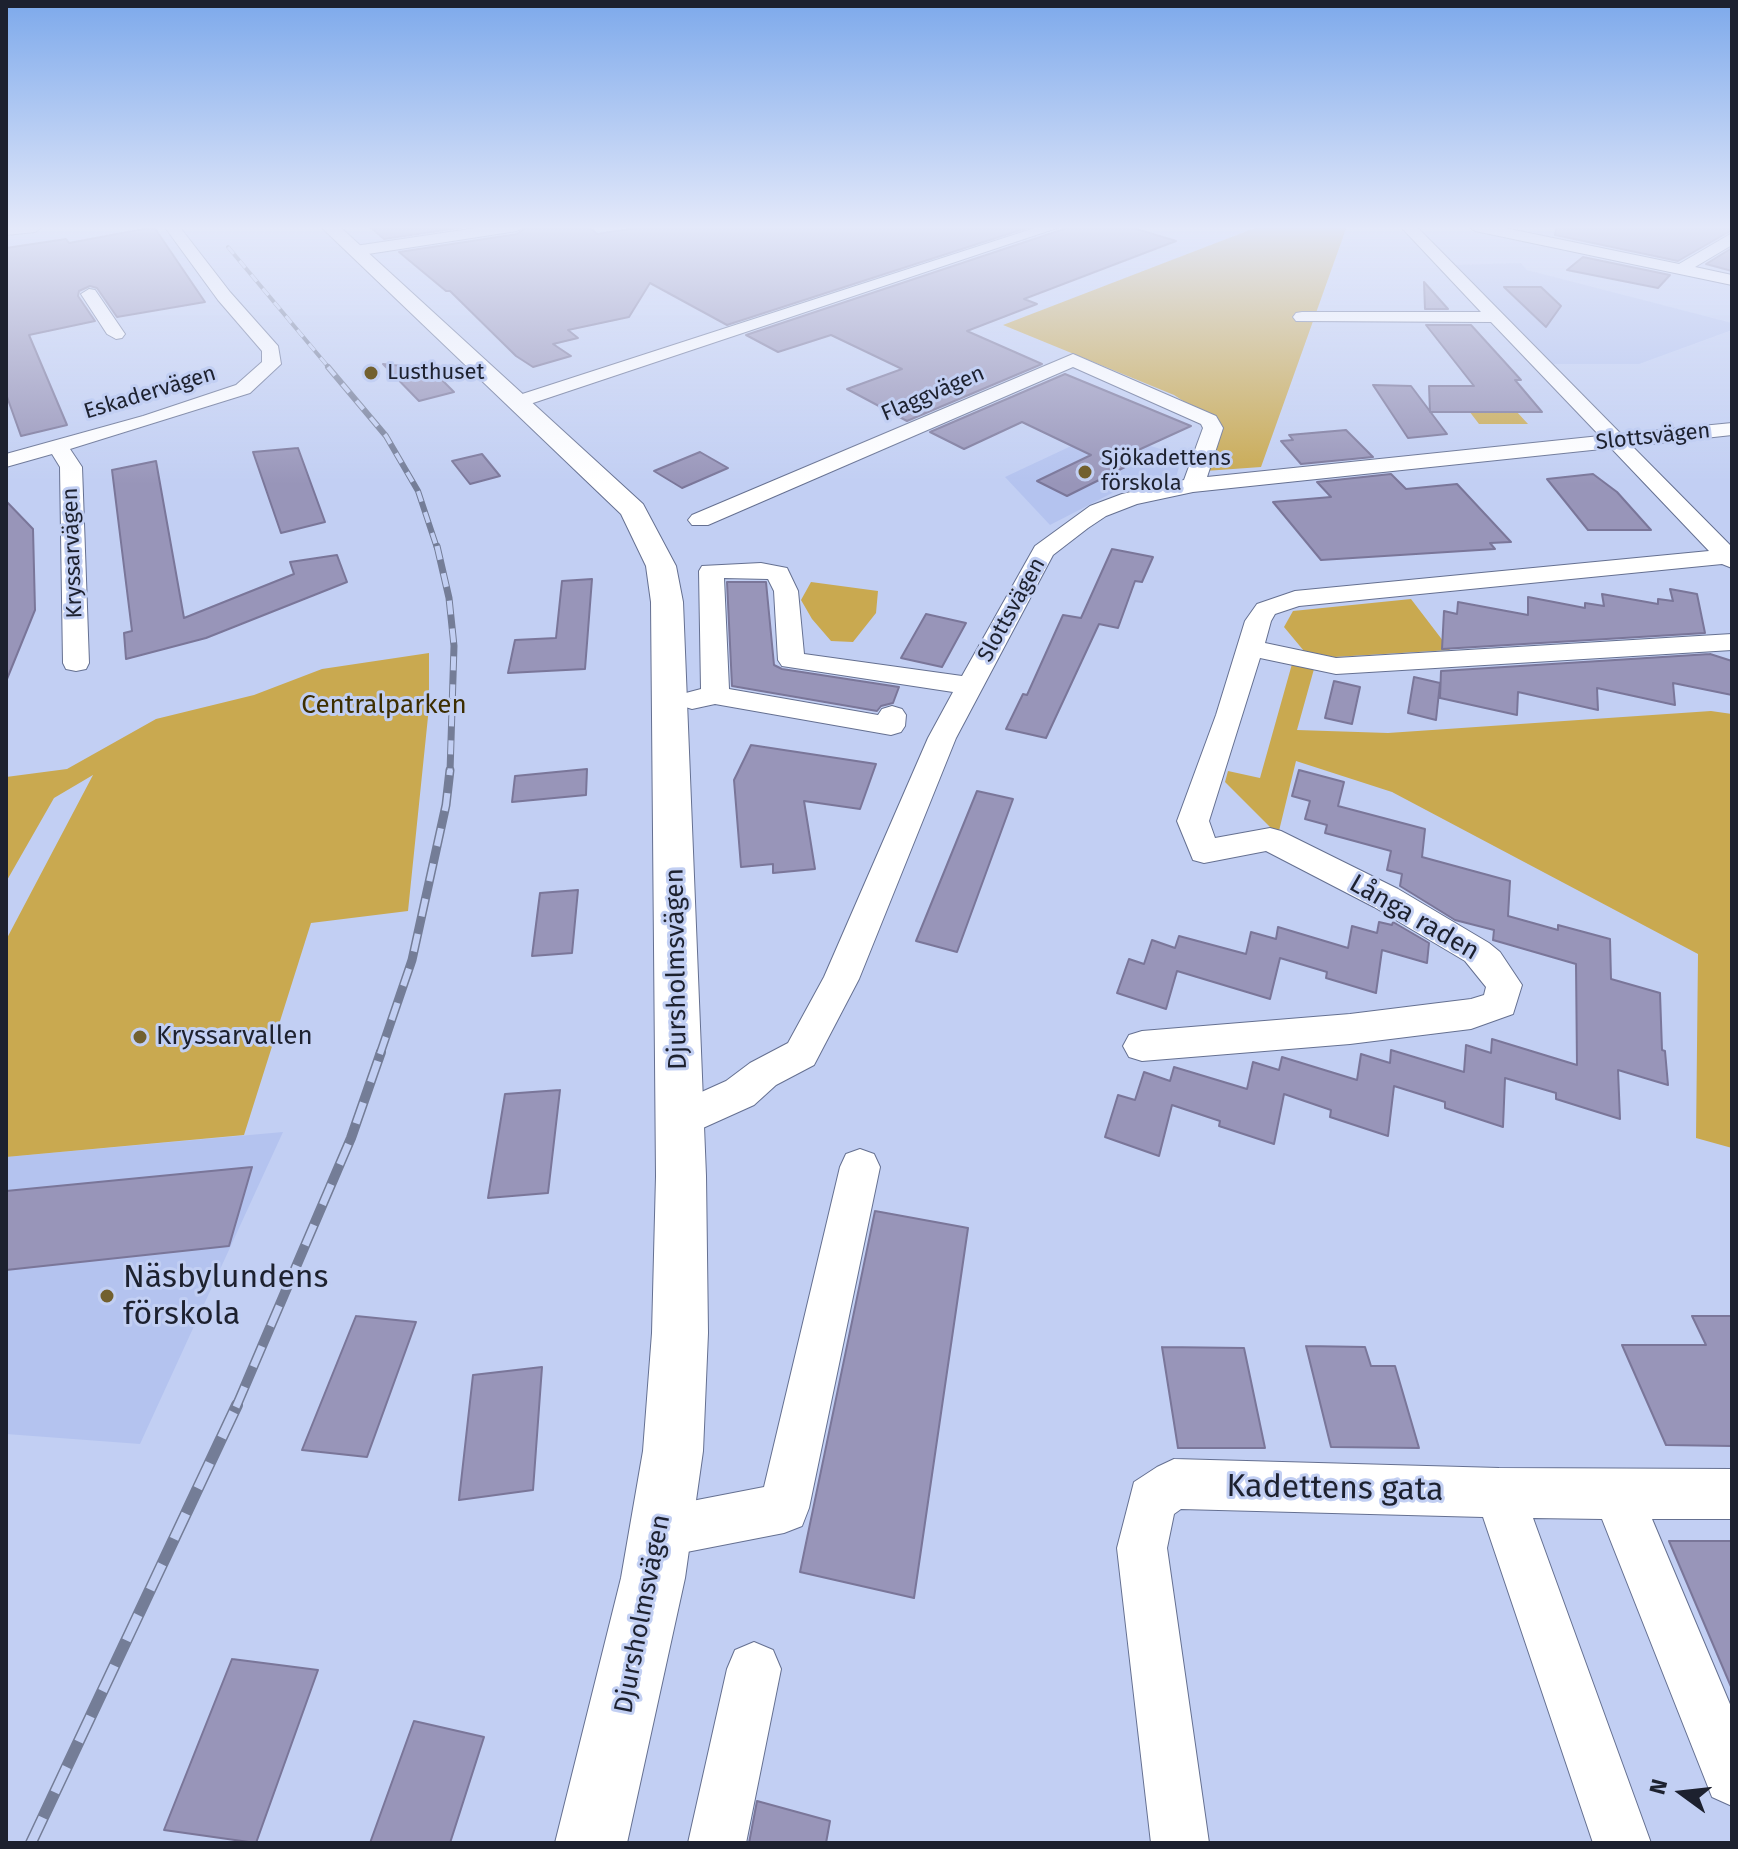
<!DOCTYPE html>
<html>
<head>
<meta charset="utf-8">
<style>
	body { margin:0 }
	#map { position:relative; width:1738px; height:1849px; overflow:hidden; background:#c2cff3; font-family:"Fira Sans",sans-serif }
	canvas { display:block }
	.frame { position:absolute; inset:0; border:8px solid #1d212f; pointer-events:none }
	.north { position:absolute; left:1642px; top:1753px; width:80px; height:80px; -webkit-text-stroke:6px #c2cff3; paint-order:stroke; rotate:285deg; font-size:22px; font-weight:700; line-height:32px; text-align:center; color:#1d212f }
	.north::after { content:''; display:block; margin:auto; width:28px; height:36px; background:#1d212f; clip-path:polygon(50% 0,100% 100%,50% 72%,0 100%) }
</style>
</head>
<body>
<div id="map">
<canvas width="1738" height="1849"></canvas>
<div class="frame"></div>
<div class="north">N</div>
</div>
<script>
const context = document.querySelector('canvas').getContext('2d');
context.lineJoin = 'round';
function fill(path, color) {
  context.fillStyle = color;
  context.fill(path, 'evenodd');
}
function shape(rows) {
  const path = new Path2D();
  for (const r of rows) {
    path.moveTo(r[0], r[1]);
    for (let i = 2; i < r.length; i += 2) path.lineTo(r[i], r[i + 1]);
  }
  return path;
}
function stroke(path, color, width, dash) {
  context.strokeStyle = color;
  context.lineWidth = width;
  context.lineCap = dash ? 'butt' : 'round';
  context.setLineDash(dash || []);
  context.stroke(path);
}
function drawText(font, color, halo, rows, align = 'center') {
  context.font = font + ' "Fira Sans",sans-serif';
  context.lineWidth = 6;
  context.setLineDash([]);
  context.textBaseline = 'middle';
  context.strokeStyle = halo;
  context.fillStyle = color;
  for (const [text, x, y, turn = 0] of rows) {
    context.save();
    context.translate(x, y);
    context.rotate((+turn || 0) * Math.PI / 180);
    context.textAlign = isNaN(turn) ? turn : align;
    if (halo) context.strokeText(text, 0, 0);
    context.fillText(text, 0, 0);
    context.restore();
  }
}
const built = shape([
	[1521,263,1527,270,1732,323,1732,330,1639,364,1552,364,1454,265],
	[1101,432,1182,455,1176,478,1114,492,1050,525,1005,477],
	[283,1132,140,1444,6,1434,6,1157]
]);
const green = shape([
	[1260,226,1347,226,1261,467,1205,471,1217,423,1174,395,1003,325],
	[1469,411,1517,412,1528,424,1479,424],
	[811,582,878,591,876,613,853,642,831,641,812,619,801,600],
	[1411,599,1450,650,1334,657,1304,651,1284,627,1293,611],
	[429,653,429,707,408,911,311,923,244,1135,6,1157,6,940,93,775,54,798,6,882,6,777,67,769,156,719,254,695,322,669],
	[1292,664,1314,669,1297,730,1388,733,1711,711,1732,714,1732,1148,1696,1138,1698,954,1392,792,1296,761,1278,835,1225,782,1228,771,1260,778]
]);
const building = shape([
	[369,226,472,226,384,239,369,226],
	[528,226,588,226,597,234,649,226,1033,226,727,325,650,283,629,317,568,330,578,338,553,344,571,356,533,367,516,356,450,291,446,291,399,252,517,234,528,226],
	[1066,226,1127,226,1176,241,1024,299,1037,304,967,331,1042,364,907,421,847,389,902,369,831,335,778,352,746,335,1064,229,1066,226],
	[1556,226,1732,226,1732,230,1678,261,1555,235,1556,226],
	[154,227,205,302,117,317,97,288,90,286,79,291,78,296,95,321,29,335,67,425,21,436,6,394,6,248,66,239,69,243,154,227],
	[1732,248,1732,271,1706,264,1732,248],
	[1583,257,1670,275,1658,288,1567,270,1583,257],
	[1424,282,1448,309,1425,309,1424,282],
	[1504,287,1541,287,1561,306,1546,327,1504,287],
	[1426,325,1471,325,1521,380,1515,380,1542,412,1430,412,1429,386,1474,386,1426,325],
	[383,364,431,369,454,392,419,401,383,364],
	[1065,374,1191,426,1123,457,1133,463,1067,496,1037,481,1091,455,1022,422,964,449,930,432,1065,374],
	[1373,385,1411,386,1447,434,1408,438,1373,385],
	[1346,430,1373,457,1301,464,1281,441,1293,440,1289,435,1346,430],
	[298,448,325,522,281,533,253,452,298,448],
	[700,452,728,468,682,488,654,471,700,452],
	[482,454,500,476,470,484,452,461,482,454],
	[156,461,184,618,294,574,290,562,337,555,347,582,206,638,126,659,124,633,132,631,112,470,156,461],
	[1391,474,1406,489,1457,484,1511,542,1490,543,1495,549,1321,560,1273,502,1331,497,1317,482,1391,474],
	[1593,474,1617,492,1651,530,1588,530,1547,479,1593,474],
	[6,501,33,529,35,610,7,679,6,501],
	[1112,549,1153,557,1142,582,1135,581,1118,628,1099,624,1046,738,1006,729,1023,694,1027,695,1063,615,1081,618,1112,549],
	[592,579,585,669,508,673,515,640,556,638,562,581,592,579],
	[727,582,766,582,774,665,782,669,899,687,893,703,881,706,877,711,732,686,727,582],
	[1670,589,1697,594,1705,633,1442,649,1444,611,1457,614,1458,602,1528,615,1528,597,1585,608,1585,603,1604,606,1602,594,1658,604,1658,599,1673,601,1670,589],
	[926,614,966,623,942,667,901,658,926,614],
	[1710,654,1732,661,1732,695,1673,683,1675,705,1597,688,1598,710,1518,692,1517,715,1440,698,1441,671,1710,654],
	[1414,677,1440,683,1436,720,1408,713,1414,677],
	[1334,681,1360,687,1352,724,1325,718,1334,681],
	[751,745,876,764,860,809,804,801,815,869,773,873,773,864,741,867,734,780,751,745],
	[587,769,586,795,512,802,515,776,587,769],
	[1299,770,1344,782,1338,806,1425,829,1422,857,1510,881,1508,916,1558,930,1558,925,1610,939,1611,979,1660,993,1662,1050,1665,1051,1668,1085,1618,1070,1620,1119,1556,1099,1556,1093,1505,1078,1503,1127,1445,1108,1445,1102,1394,1086,1388,1136,1330,1117,1331,1110,1284,1094,1274,1144,1219,1126,1220,1121,1172,1105,1159,1156,1105,1137,1118,1095,1135,1100,1144,1072,1170,1081,1174,1067,1247,1089,1253,1062,1279,1070,1282,1057,1357,1080,1361,1054,1390,1063,1391,1050,1464,1072,1466,1045,1491,1053,1492,1039,1577,1065,1576,964,1493,940,1494,930,1455,920,1400,886,1402,874,1387,870,1391,851,1325,833,1327,825,1305,819,1310,801,1292,796,1299,770],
	[977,791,1013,799,957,952,916,941,977,791],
	[578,890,572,953,532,956,540,893,578,890],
	[1379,922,1392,925,1393,922,1429,943,1427,963,1382,950,1376,993,1326,978,1327,972,1280,958,1270,999,1177,971,1166,1009,1117,993,1129,959,1144,964,1152,940,1175,948,1179,936,1246,954,1251,932,1276,939,1278,927,1348,948,1352,926,1377,933,1379,922],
	[560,1090,548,1193,488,1198,505,1094,560,1090],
	[252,1167,229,1246,6,1270,6,1191,252,1167],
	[875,1211,968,1228,914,1598,800,1572,875,1211],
	[356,1316,416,1322,367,1457,302,1450,356,1316],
	[1692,1316,1732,1316,1732,1446,1666,1445,1622,1345,1706,1345,1692,1316],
	[1306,1346,1365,1347,1371,1366,1395,1366,1419,1448,1331,1447,1306,1346],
	[1162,1347,1244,1348,1265,1448,1178,1448,1162,1347],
	[542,1367,533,1490,459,1500,473,1375,542,1367],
	[1669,1541,1732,1541,1732,1689,1669,1541],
	[232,1659,318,1670,256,1843,164,1830,232,1659],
	[414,1721,484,1737,450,1843,370,1843,414,1721],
	[757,1801,830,1821,826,1843,749,1843,757,1801]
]);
const minor = shape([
	[164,226,179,226,230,292,278,346,281,364,250,393,70,449,82,467,89,663,86,669,76,671,66,669,63,663,60,467,52,454,6,467,6,454,143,416,236,385,262,362,262,351,218,300,164,226],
	[490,226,525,226,517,231,355,256,347,251,355,246,490,226],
	[1041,226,1063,226,527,405,520,407,510,401,513,397,1041,226],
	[1400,226,1416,226,1621,434,1732,423,1732,435,1632,446,1732,547,1732,568,1722,564,1299,606,1275,614,1271,621,1265,643,1336,658,1732,634,1732,650,1336,674,1260,658,1209,821,1215,838,1270,828,1281,831,1398,889,1489,943,1500,952,1522,985,1513,1014,1471,1029,1350,1044,1142,1061,1129,1057,1123,1046,1129,1035,1142,1031,1350,1014,1471,999,1484,995,1486,987,1465,961,1374,907,1266,851,1204,863,1193,860,1177,821,1216,715,1245,621,1257,604,1295,591,1709,551,1611,448,1193,492,1137,504,1106,516,1088,528,1053,555,956,738,859,979,814,1065,776,1085,754,1105,694,1132,680,1137,666,1132,660,1120,666,1108,726,1081,750,1063,788,1043,824,977,928,738,953,692,782,666,778,660,774,591,768,579,724,578,729,689,878,715,882,709,892,706,902,709,906,715,905,726,901,732,891,735,715,704,692,709,682,706,678,700,682,694,701,689,699,571,702,566,761,563,787,568,798,591,804,654,962,676,1035,546,1090,506,1122,494,1184,480,1203,428,1201,424,1073,367,708,525,692,525,688,520,692,515,1073,354,1216,416,1223,428,1207,477,1600,436,1491,322,1296,321,1293,317,1296,313,1302,312,1481,312,1400,226],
	[1467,226,1495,226,1679,264,1732,233,1732,245,1695,267,1732,275,1732,285,1475,231,1467,226],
	[89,289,95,290,125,334,122,338,116,339,107,334,81,294,89,289],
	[860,1149,874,1154,880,1167,809,1508,802,1526,784,1533,661,1557,643,1550,636,1532,643,1514,661,1507,764,1487,840,1167,846,1154,860,1149],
	[1174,1459,1499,1468,1732,1469,1732,1519,1652,1519,1732,1709,1732,1806,1712,1797,1602,1519,1533,1518,1651,1843,1593,1843,1483,1517,1181,1509,1174,1514,1167,1548,1209,1843,1151,1843,1117,1548,1134,1482,1157,1467,1174,1459],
	[754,1642,773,1650,781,1669,746,1843,688,1843,727,1669,735,1650,754,1642]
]);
const tertiary = shape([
	[6,226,44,226,35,232,6,235,6,226],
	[320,226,339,226,643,504,676,566,683,602,706,1176,708,1333,703,1451,685,1578,627,1843,555,1843,621,1578,643,1451,652,1333,656,1176,651,602,646,566,621,514,320,226]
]);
const railFar5 = shape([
	[228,247,330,369]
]);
const railFar4 = shape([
	[328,367,386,436,418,491,437,548]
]);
const railFar3 = shape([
	[437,546,449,598,454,646,450,772]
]);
const railFar2 = shape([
	[380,1054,412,960,446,805,450,770]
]);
const railFar1 = shape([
	[236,1407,351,1138,381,1052]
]);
const rail = shape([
	[31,1843,237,1405]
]);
const markers = [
	[371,373,8,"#72602f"],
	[1085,472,8,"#72602f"],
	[140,1037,8,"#72602f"],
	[107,1296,8,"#72602f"]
];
const farPoinames = [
	["Lusthuset",387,373],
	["Sjökadettens",1101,459],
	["förskola",1101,484]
];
const farStreetnames = [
	["Eskadervägen",150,393,-17],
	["Flaggvägen",933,394,-23],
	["Slottsvägen",1653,437,-6],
	["Kryssarvägen",73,553,-92],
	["Slottsvägen",1012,610,-61]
];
const parkNames = [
	["Centralparken",384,706]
];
const streetNames = [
	["Långa raden",1414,918,30],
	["Djursholmsvägen",677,969,-91],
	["Djursholmsvägen",643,1614,-79]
];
const poiNames = [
	["Kryssarvallen",156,1037]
];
const nearPoinames = [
	["Näsbylundens",123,1278],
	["förskola",123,1315]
];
const nearStreetnames = [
	["Kadettens gata",1335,1489,1]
];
fill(built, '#b4c3ef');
fill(green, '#c9a950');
fill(building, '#9895b9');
stroke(building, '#7a7699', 2);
stroke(minor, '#657091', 2);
stroke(tertiary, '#657091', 2);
fill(minor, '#fff');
fill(tertiary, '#fff');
stroke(railFar5, '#747d97', 4);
stroke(railFar4, '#747d97', 6);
stroke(railFar3, '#747d97', 7);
stroke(railFar2, '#747d97', 9);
stroke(railFar1, '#747d97', 10);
stroke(rail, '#747d97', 12);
stroke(railFar5, '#c2cff3', 3, [9]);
stroke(railFar4, '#c2cff3', 4, [11]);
stroke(railFar3, '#c2cff3', 5, [14]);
stroke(railFar2, '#c2cff3', 6, [18]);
stroke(railFar1, '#c2cff3', 7, [22]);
stroke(rail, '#c2cff3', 9, [28]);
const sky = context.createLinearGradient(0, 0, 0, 484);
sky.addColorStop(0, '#7da9eb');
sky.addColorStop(0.47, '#e4e9fa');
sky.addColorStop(1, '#e4e9fa00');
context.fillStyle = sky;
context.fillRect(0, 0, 1738, 484);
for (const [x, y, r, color] of markers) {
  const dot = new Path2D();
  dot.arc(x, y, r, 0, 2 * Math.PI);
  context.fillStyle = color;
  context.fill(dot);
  stroke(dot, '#c2cff3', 3);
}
drawText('22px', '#1d212f', '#c2cff3', farPoinames, 'left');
drawText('22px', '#1d212f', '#c2cff3', farStreetnames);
drawText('26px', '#3d2e00', '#c2cff3', parkNames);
drawText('26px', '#1d212f', '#c2cff3', streetNames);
drawText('26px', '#1d212f', '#c2cff3', poiNames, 'left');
drawText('32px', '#1d212f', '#c2cff3', nearPoinames, 'left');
drawText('32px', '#1d212f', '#c2cff3', nearStreetnames);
</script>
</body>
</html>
